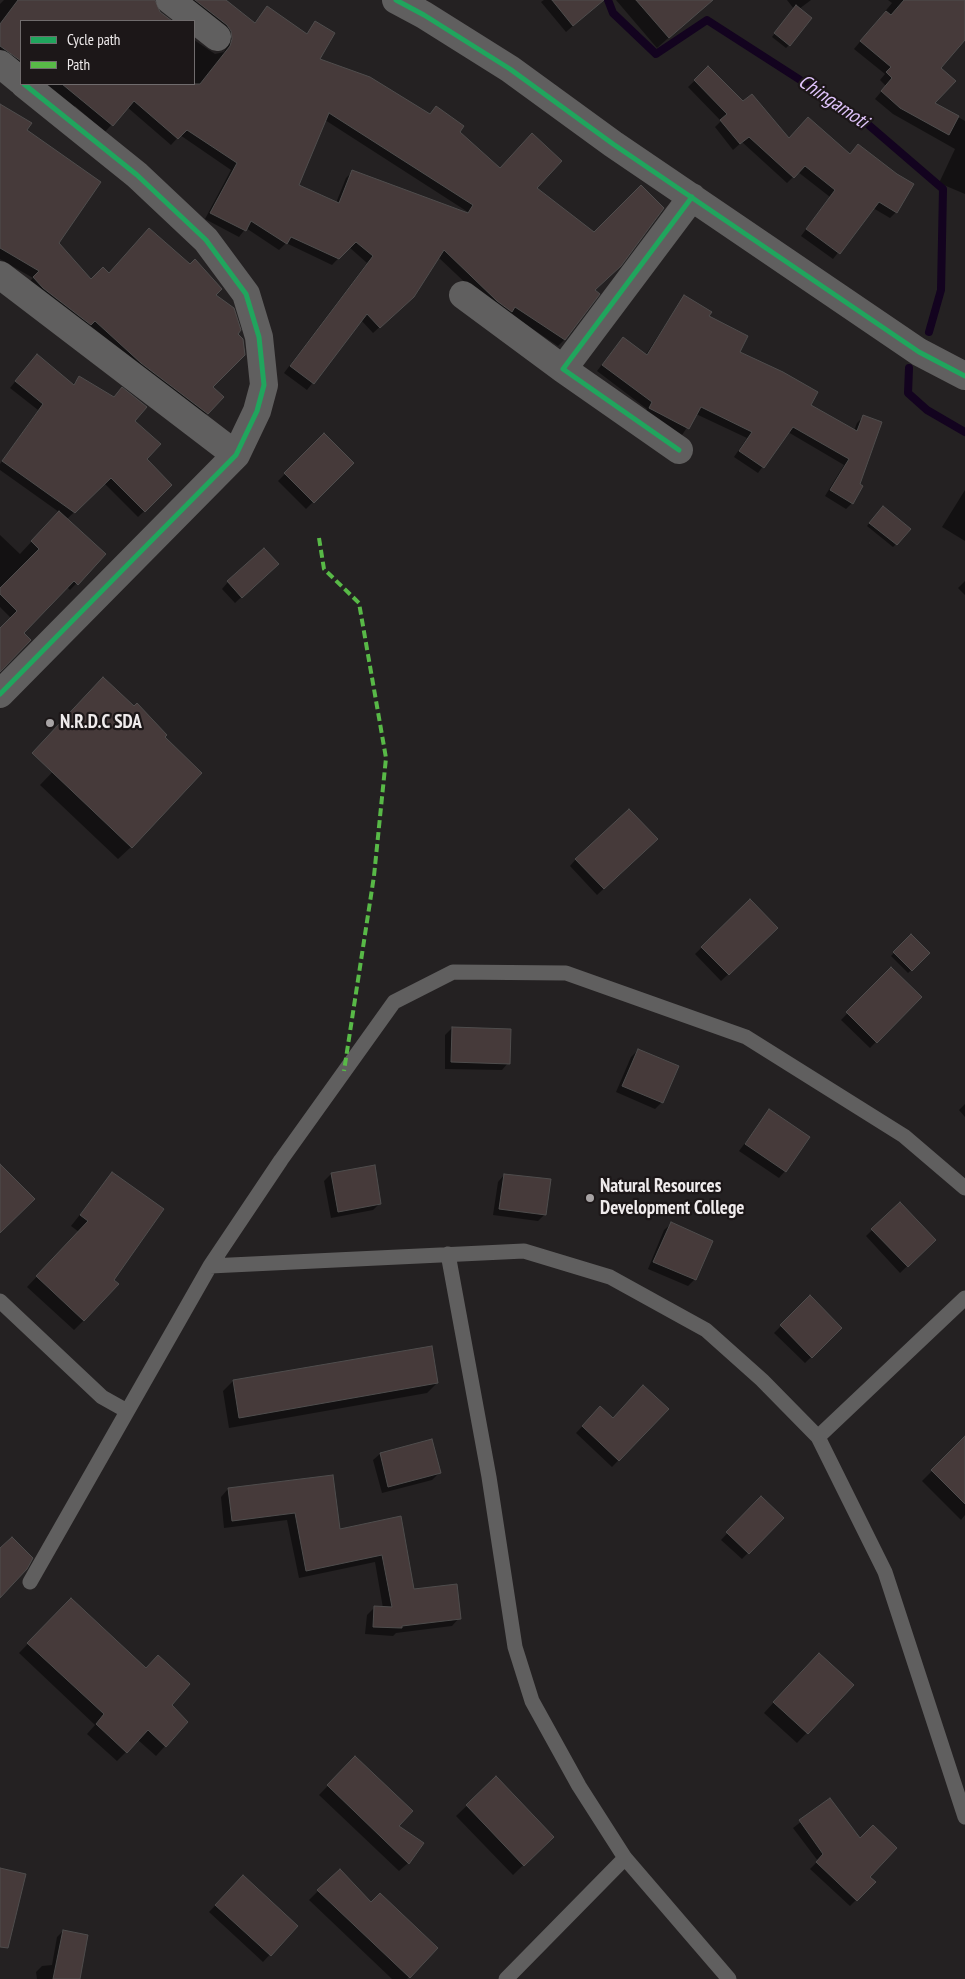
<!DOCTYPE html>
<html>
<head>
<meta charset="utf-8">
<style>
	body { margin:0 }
	#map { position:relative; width:965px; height:1979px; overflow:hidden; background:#242122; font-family:"PT Sans Narrow",sans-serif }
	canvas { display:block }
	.legend { position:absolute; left:20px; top:20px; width:175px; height:65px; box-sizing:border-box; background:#1c1718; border:1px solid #706c6d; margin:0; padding:6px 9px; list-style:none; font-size:15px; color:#efebec }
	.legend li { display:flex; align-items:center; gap:10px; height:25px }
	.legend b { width:25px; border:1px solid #706c6d }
</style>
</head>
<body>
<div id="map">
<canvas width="965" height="1979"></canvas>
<ul class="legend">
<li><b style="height:6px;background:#20a55d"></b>Cycle path</li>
<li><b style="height:6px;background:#58b947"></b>Path</li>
</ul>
</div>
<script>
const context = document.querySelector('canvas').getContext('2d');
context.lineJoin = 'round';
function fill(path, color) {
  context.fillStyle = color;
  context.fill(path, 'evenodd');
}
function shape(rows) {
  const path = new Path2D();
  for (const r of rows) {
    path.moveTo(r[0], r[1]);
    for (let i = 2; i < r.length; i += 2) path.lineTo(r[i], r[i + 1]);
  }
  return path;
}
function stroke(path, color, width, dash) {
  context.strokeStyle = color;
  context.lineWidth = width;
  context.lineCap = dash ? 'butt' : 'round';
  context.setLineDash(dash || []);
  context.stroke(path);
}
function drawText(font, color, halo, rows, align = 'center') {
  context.font = font + ' "PT Sans Narrow",sans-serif';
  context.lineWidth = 4.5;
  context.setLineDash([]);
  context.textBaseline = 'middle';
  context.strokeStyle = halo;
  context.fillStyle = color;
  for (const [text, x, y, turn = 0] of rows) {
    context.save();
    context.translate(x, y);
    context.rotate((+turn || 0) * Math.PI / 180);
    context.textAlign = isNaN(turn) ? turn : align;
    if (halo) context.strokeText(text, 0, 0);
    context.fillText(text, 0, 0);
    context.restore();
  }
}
const shadow = shape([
	[4,0,154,0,159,13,170,21,21,21,21,73,0,56,0,4],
	[180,0,224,0,254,23,267,7,306,35,315,23,318,59,429,115,436,107,458,133,500,169,535,188,593,290,598,294,564,340,558,346,509,313,491,307,438,257,406,303,373,333,361,320,307,390,284,373,367,263,349,247,332,265,286,243,279,250,246,228,239,237,205,219,231,170,180,135,171,145,127,107,105,132,75,106,72,109,35,84,194,84,194,40,215,54,224,52,227,46],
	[325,120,471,214,352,172,346,178,336,203,297,186],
	[544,0,581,0,583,17,566,32,541,2],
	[616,0,711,0,657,48],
	[787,0,811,0,799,9,789,45,786,48,772,37,794,9],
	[888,0,965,0,965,38,940,68,933,103,965,121,965,194,939,183,955,149,893,114,875,99,886,86,880,80,885,74,854,49,892,3],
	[708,68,743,103,788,140,896,212,890,218,873,208,833,259,801,236,830,197,798,172,787,183,742,142,733,150,715,127,721,121,688,87],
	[0,106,26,130,57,243,91,281,109,274,215,295,212,388,207,413,201,420,27,284,33,278,0,259],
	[684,296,707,317,738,353,809,406,854,431,857,423,863,417,852,503,846,509,825,496,844,465,788,432,758,473,734,457,747,438,696,414,682,435,644,414,647,409,597,371,617,345,645,356],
	[31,362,72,385,79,378,133,421,145,459,171,485,138,517,104,483,66,520,104,555,70,590,67,587,22,633,0,670,0,629,11,618,0,607,0,535,20,554,59,512,0,470,0,464,38,410,10,388],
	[324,435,352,463,306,509,278,481],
	[965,490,965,541,942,527],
	[880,511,896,544,893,547,867,526],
	[270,570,235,603,222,589,228,582],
	[965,581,965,595,958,588],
	[65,759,131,847,118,859,40,785],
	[656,839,597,895,570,866,576,859],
	[750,901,776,928,721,981,695,954],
	[911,936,929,953,908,973,891,956],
	[891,969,920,997,870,1048,841,1020],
	[452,1028,508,1063,502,1070,445,1069,445,1035],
	[638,1050,662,1102,655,1109,616,1092,631,1057],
	[965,1104,965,1117,959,1110],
	[769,1111,785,1171,779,1178,739,1151],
	[113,1173,84,1320,74,1330,27,1287,79,1232,71,1226],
	[331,1174,380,1203,373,1210,331,1218,324,1181],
	[504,1175,545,1214,538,1221,493,1215,498,1182],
	[900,1203,934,1240,900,1273,866,1236],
	[671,1224,695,1279,688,1286,648,1269,664,1230],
	[810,1297,841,1328,805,1363,774,1333],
	[431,1347,437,1383,427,1393,229,1428,223,1391,233,1381],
	[600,1408,612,1419,667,1409,612,1467,576,1433],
	[965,1438,965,1515,961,1520,922,1481],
	[380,1454,439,1473,432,1480,382,1493,373,1460],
	[332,1476,339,1530,400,1517,413,1590,459,1618,452,1626,396,1633,393,1636,365,1634,367,1615,375,1607,383,1608,375,1562,299,1578,287,1520,224,1528,221,1497,228,1489],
	[761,1498,782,1518,742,1559,721,1540],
	[71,1600,170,1705,165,1746,156,1756,138,1740,117,1761,87,1734,95,1725,19,1653],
	[809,1664,852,1685,797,1743,764,1713],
	[355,1758,397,1826,408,1863,399,1871,319,1795],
	[496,1778,552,1837,513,1875,456,1816],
	[829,1800,868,1877,874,1882,850,1906,810,1869,818,1861,793,1828],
	[243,1877,296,1926,263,1962,209,1912],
	[318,1891,371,1904,437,1948,407,1979,392,1979,309,1900],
	[63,1931,79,1979,37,1979,36,1972,42,1966,52,1965,57,1937]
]);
const stream = shape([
	[608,0,613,13,656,54,707,20,864,121,943,189,941,290,929,332],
	[909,368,908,393,927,410,965,432]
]);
const building = shape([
	[18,0,155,0,160,12,172,21,21,21,21,61,0,46,0,24,18,0],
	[195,0,226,0,255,23,267,6,307,34,315,21,335,33,320,59,370,77,430,114,436,106,464,126,460,132,500,168,532,133,562,161,537,188,594,232,641,185,664,208,621,266,595,290,600,294,565,340,515,307,512,312,497,301,444,250,414,297,380,328,367,314,314,384,290,366,373,256,356,242,339,259,291,237,287,244,251,221,246,231,210,213,237,163,187,130,178,139,134,101,113,126,62,84,200,84,230,46,232,39,231,31,227,25,195,0],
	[329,113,473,205,468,213,352,170,339,203,299,185,329,113],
	[552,0,604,0,573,26,552,0],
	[636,0,713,0,669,38,636,0],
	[904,0,965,0,965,40,941,68,956,81,935,103,959,116,949,135,900,108,881,91,892,78,886,72,891,67,860,41,886,11,891,15,904,0],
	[796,5,812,18,790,46,774,33,796,5],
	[708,66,743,101,752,94,789,138,808,117,850,154,858,144,897,174,914,184,897,213,879,202,840,254,806,229,835,190,805,166,794,178,749,137,740,144,720,120,727,114,694,80,708,66],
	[0,104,32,123,27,130,101,182,59,243,91,279,103,267,109,273,149,228,190,264,195,259,222,289,216,295,234,308,241,330,238,334,243,339,245,355,213,387,224,397,208,414,141,363,95,321,91,325,43,288,33,277,39,271,0,248,0,104],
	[684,295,712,312,709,316,748,336,740,352,783,372,818,392,811,405,857,431,863,415,882,422,860,484,863,486,853,504,830,490,849,459,793,427,764,468,739,451,752,432,701,407,689,429,649,408,652,402,602,365,623,337,647,355,684,295],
	[37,354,74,385,79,376,114,397,122,387,147,407,135,421,161,444,147,459,172,485,145,512,111,478,75,513,2,461,43,404,15,381,37,354],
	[324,433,354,463,314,503,284,473,324,433],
	[883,506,911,529,897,545,869,523,883,506],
	[59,511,106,554,78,585,74,581,24,633,31,640,0,672,0,628,17,611,0,594,0,588,39,549,31,541,59,511],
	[264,548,279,564,242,598,227,581,264,548],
	[103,677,134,706,137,703,167,735,165,737,202,773,132,848,32,753,103,677],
	[629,809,658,839,604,889,575,859,629,809],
	[750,899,778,928,729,975,701,947,750,899],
	[911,934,930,953,912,971,893,952,911,934],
	[891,967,922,997,877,1043,846,1012,891,967],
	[452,1027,511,1029,510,1064,451,1062,452,1027],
	[638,1049,679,1066,663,1103,622,1086,638,1049],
	[769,1109,810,1137,786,1172,745,1144,769,1109],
	[0,1164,35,1199,0,1233,0,1164],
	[375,1165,381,1204,338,1212,331,1173,375,1165],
	[112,1172,164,1209,114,1280,119,1284,84,1321,36,1276,88,1221,80,1215,112,1172],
	[504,1174,551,1179,546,1215,499,1209,504,1174],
	[900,1202,936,1240,908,1267,871,1229,900,1202],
	[671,1222,713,1241,696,1280,653,1262,671,1222],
	[810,1295,842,1328,812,1358,780,1325,810,1295],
	[432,1346,438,1383,239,1418,233,1380,432,1346],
	[643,1385,669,1409,619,1461,582,1426,600,1406,613,1418,643,1385],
	[965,1436,965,1504,931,1470,965,1436],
	[432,1439,441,1473,388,1487,380,1453,432,1439],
	[333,1475,340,1529,401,1516,414,1589,457,1584,461,1619,402,1626,402,1628,373,1627,374,1606,392,1607,382,1555,306,1571,295,1513,232,1521,228,1488,333,1475],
	[761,1496,784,1518,749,1554,726,1532,761,1496],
	[12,1537,33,1558,27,1569,0,1598,0,1548,12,1537],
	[71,1598,146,1668,158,1655,190,1684,172,1705,188,1722,166,1747,148,1730,127,1753,96,1724,104,1714,27,1643,71,1598],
	[819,1653,854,1685,808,1734,773,1702,819,1653],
	[355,1756,413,1811,399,1826,424,1843,409,1864,327,1785,355,1756],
	[496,1776,554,1837,524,1866,466,1805,496,1776],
	[830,1798,860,1838,873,1825,897,1848,870,1877,876,1882,857,1901,816,1862,823,1854,799,1820,830,1798],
	[0,1868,26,1874,8,1948,0,1947,0,1868],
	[340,1869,371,1902,380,1893,438,1948,410,1978,317,1890,340,1869],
	[243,1875,298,1926,271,1956,215,1905,243,1875],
	[63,1930,88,1935,80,1979,53,1979,63,1930]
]);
const service = shape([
	[448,1254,489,1477,515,1647,532,1701,579,1786,625,1858,729,1979],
	[210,1266,524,1251,610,1277,706,1330,762,1380,818,1437,885,1572,965,1817],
	[0,1301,102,1397,127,1411],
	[818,1437,965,1298],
	[30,1582,210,1266,281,1160,394,1002,453,972,566,973,746,1037,904,1136,965,1188],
	[506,1979,625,1858]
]);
const minor = shape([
	[170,0,217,37],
	[396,0,424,15,510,69,613,144,919,352,965,376],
	[0,64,21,81],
	[0,275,236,455],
	[463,295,563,369],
	[679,450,563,369,692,197],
	[0,694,236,455,257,411,264,385,259,337,246,294,206,240,137,175,24,84]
]);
const quiet = shape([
	[319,538,324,569,359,603,386,758,374,876,344,1071]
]);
const cycleway = shape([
	[396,0,424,15,510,69,613,144,919,352,965,376],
	[679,450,563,369,692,197],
	[0,694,236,455,257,411,264,385,259,337,246,294,206,240,137,175,24,84]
]);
const markers = [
	[50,723,5,"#a8a4a5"],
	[590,1198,5,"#a8a4a5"]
];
const poiNames = [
	["N.R.D.C SDA",60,723],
	["Natural Resources",600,1187],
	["Development College",600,1209]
];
const waterNames = [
	["Chingamoti",833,102,34]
];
fill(shadow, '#0007');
stroke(stream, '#13031f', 8);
fill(building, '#463a3a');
stroke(building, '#4f4d4d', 1);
stroke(service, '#605f5f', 15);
stroke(minor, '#605f5f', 28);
stroke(quiet, '#58b947', 4, [8, 4]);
stroke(cycleway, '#20a55d', 5);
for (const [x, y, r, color] of markers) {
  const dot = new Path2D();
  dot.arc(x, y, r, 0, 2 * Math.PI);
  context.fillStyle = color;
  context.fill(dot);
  stroke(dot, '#1c1718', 2);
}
drawText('bold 19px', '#efebec', '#1c1718', poiNames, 'left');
drawText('italic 20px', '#dfc3fb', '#1c1718', waterNames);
</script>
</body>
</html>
